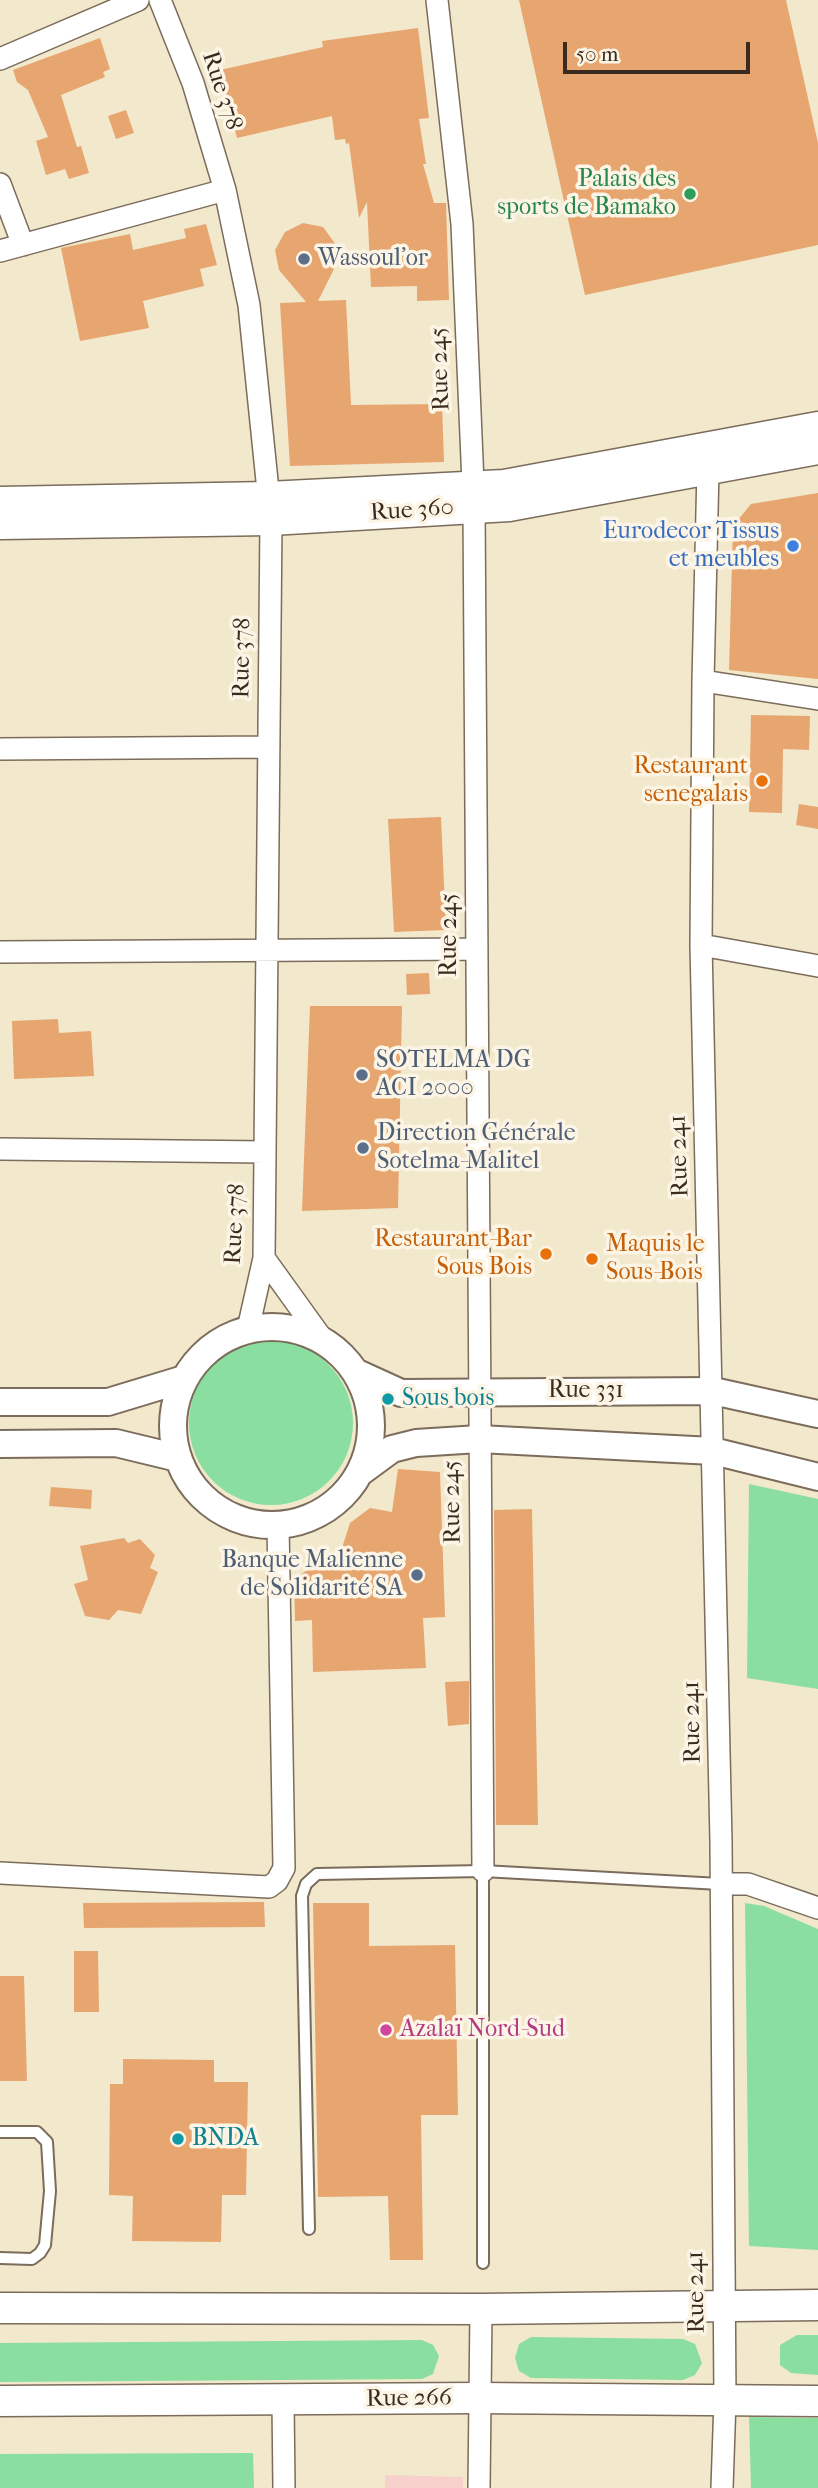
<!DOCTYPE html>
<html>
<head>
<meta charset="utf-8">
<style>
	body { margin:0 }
	#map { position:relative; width:818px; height:2488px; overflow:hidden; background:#f2e8cc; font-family:"IM FELL French Canon",serif }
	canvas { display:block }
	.scale { position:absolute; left:563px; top:42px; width:187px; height:32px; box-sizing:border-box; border:4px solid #3b2a1e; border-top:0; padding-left:9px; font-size:21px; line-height:24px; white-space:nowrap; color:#3b2a1e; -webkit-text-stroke:5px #fcf5e5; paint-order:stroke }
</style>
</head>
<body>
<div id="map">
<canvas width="818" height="2488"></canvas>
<div class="scale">50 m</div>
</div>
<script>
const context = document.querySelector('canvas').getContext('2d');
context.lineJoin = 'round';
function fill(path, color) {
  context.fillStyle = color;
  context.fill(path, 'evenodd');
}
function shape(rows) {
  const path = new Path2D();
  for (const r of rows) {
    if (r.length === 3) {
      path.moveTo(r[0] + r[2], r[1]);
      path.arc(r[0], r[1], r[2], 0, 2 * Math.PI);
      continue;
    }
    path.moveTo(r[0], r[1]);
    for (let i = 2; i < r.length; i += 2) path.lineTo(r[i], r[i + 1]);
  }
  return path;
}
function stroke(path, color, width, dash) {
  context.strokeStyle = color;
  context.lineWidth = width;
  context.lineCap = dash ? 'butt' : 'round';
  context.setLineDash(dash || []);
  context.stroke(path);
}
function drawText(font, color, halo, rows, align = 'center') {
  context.font = font + ' "IM FELL French Canon",serif';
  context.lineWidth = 7;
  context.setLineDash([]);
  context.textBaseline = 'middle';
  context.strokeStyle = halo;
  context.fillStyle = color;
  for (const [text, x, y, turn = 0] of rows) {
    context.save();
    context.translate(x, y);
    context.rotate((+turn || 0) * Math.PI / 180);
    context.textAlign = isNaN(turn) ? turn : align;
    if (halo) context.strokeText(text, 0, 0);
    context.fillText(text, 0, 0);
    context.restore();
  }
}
const built = shape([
	[385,2475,463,2477,463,2488,385,2488]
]);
const green = shape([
	[271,1423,82],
	[749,1484,818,1499,818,1689,747,1678],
	[745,1903,764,1906,818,1929,818,2250,749,2246],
	[797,2335,818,2335,818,2375,791,2373,780,2365,780,2345],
	[531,2337,683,2339,695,2344,702,2363,695,2375,683,2380,531,2378,519,2371,515,2358,519,2344],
	[422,2340,433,2345,439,2356,433,2374,422,2379,0,2382,0,2343],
	[749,2417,818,2418,818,2488,751,2488],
	[253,2453,254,2488,0,2488,0,2454]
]);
const building = shape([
	[519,0,786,0,818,143,818,245,585,295],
	[418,28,429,118,419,119,426,164,423,164,434,203,446,203,449,300,417,301,417,286,371,287,367,202,359,218,349,143,346,144,345,139,335,140,332,116,237,138,220,70,323,47,322,41],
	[100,38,110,69,103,72,105,77,61,95,77,147,81,146,89,173,69,179,65,169,46,175,36,141,48,137,28,90,17,82,13,70],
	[126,110,134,133,116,139,108,116],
	[303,223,323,227,342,253,318,301,346,300,351,405,442,404,444,462,290,466,280,303,306,302,279,270,275,250,285,232],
	[206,224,217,265,200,269,204,286,143,301,149,328,80,341,61,248,130,234,133,250,186,238,184,229],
	[818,493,818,679,729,670,733,526,751,504],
	[751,715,810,716,809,750,783,749,782,813,749,812],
	[799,804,818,807,818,829,796,825],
	[441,817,446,930,394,932,388,819],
	[429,973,430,994,407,995,406,974],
	[310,1006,402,1006,398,1208,302,1211],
	[58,1019,59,1033,91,1031,94,1076,14,1079,12,1021],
	[398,1469,440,1472,445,1617,423,1618,426,1668,313,1672,312,1620,295,1621,294,1578,341,1551,350,1523,370,1508,392,1512],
	[51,1487,92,1490,91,1509,49,1506],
	[532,1509,538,1825,496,1825,494,1510],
	[124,1538,128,1543,140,1539,155,1555,150,1568,158,1572,141,1614,118,1610,109,1620,85,1616,74,1584,88,1580,80,1546],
	[469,1681,469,1724,448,1726,445,1682],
	[264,1902,265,1927,84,1928,83,1903],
	[313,1903,369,1903,369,1946,455,1945,458,2115,421,2115,423,2260,390,2260,388,2196,318,2197],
	[74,1951,98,1951,99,2012,74,2012],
	[0,1976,24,1976,27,2081,0,2081],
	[123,2059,214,2060,214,2082,248,2082,246,2195,222,2195,221,2242,132,2241,133,2196,109,2195,110,2084,123,2084]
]);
const service = shape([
	[0,2132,37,2132,47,2142,50,2191,45,2245,40,2253,32,2259,0,2258],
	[309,2229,302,1896,306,1884,317,1874,483,1871,720,1884],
	[483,2263,483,1871]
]);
const minor = shape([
	[160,0,193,83,225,190,249,305,271,520,264,1258,248,1329],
	[437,0,462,224,474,507,483,1871],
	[0,59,138,0],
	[0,184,23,245],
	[0,251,225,190],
	[708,469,703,681,701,945,721,1841,725,2400,722,2488],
	[703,681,818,699],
	[0,749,269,747],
	[701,945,818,966],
	[0,952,476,949],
	[0,1149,265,1152],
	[264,1258,323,1340],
	[0,1873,269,1887,277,1881,284,1868,278,1525],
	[720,1884,748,1884,818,1908],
	[283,2401,284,2488],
	[479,2488,481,2309]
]);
const tertiary = shape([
	[272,1426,99],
	[355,1372,401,1393,713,1391,818,1414],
	[0,1402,108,1402,184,1379],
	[0,1444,116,1443,178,1458],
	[362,1471,392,1449,416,1443,479,1439,713,1451,818,1477]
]);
const secondary = shape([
	[0,502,268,497,504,485,818,427],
	[0,524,271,520,509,506,818,449],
	[0,2308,481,2309,818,2305],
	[0,2401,478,2398,818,2401]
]);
const markers = [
	[690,194,7,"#2e9e5b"],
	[304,259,7,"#5c6f8a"],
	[793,546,7,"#3f7fe0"],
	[762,781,7,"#e8710a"],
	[362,1075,7,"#5c6f8a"],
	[363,1148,7,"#5c6f8a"],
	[546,1254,7,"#e8710a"],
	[592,1259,7,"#e8710a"],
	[388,1399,7,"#0f9aa8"],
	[417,1575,7,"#5c6f8a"],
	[386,2030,7,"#d1479c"],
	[178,2139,7,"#0f9aa8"]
];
const streetNames = [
	["Rue 378",221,91,72],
	["Rue 245",441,369,-92],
	["Rue 360",412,511,-4],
	["Rue 378",243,658,-89],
	["Rue 245",450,935,-90],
	["Rue 241",680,1156,-92],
	["Rue 378",236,1224,-87],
	["Rue 331",586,1391],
	["Rue 245",453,1502,-91],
	["Rue 241",693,1722,-91],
	["Rue 241",697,2292,-91],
	["Rue 266",409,2399,-1]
];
const leisureNames = [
	["Palais des",676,180],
	["sports de Bamako",676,208]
];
const serviceNames = [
	["Wassoul'or",318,259],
	["SOTELMA DG",376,1061],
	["ACI 2000",376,1089],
	["Direction Générale",377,1134],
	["Sotelma-Malitel",377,1162],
	["Banque Malienne",403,1561,"right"],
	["de Solidarité SA",403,1589,"right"]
];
const shopNames = [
	["Eurodecor Tissus",779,532],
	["et meubles",779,560]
];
const foodNames = [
	["Restaurant",748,767],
	["senegalais",748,795],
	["Restaurant-Bar",532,1240],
	["Sous Bois",532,1268],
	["Maquis le",606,1245,"left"],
	["Sous-Bois",606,1273,"left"]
];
const cultureNames = [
	["Sous bois",402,1399],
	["BNDA",192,2139]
];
const hotelNames = [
	["Azalaï Nord-Sud",400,2030]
];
fill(built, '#f7d0cc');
fill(green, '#89dea0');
fill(building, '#e7a570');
stroke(service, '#7b6c5b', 14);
stroke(minor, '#7b6c5b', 24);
stroke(tertiary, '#7b6c5b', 30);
stroke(secondary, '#7b6c5b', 33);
stroke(service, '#fff', 10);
stroke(minor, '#fff', 21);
stroke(tertiary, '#fff', 26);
stroke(secondary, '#fff', 30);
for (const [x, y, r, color] of markers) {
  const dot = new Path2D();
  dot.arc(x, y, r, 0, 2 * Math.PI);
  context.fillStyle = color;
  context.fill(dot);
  stroke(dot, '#fcf5e5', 2.5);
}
drawText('24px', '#3b2a1e', '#fcf5e5', streetNames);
drawText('24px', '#27864d', '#fcf5e5', leisureNames, 'right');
drawText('24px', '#4e5e75', '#fcf5e5', serviceNames, 'left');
drawText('24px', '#366cbe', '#fcf5e5', shopNames, 'right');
drawText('24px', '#c56008', '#fcf5e5', foodNames, 'right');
drawText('24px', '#0d838f', '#fcf5e5', cultureNames, 'left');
drawText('24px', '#b23c85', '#fcf5e5', hotelNames, 'left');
</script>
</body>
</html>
